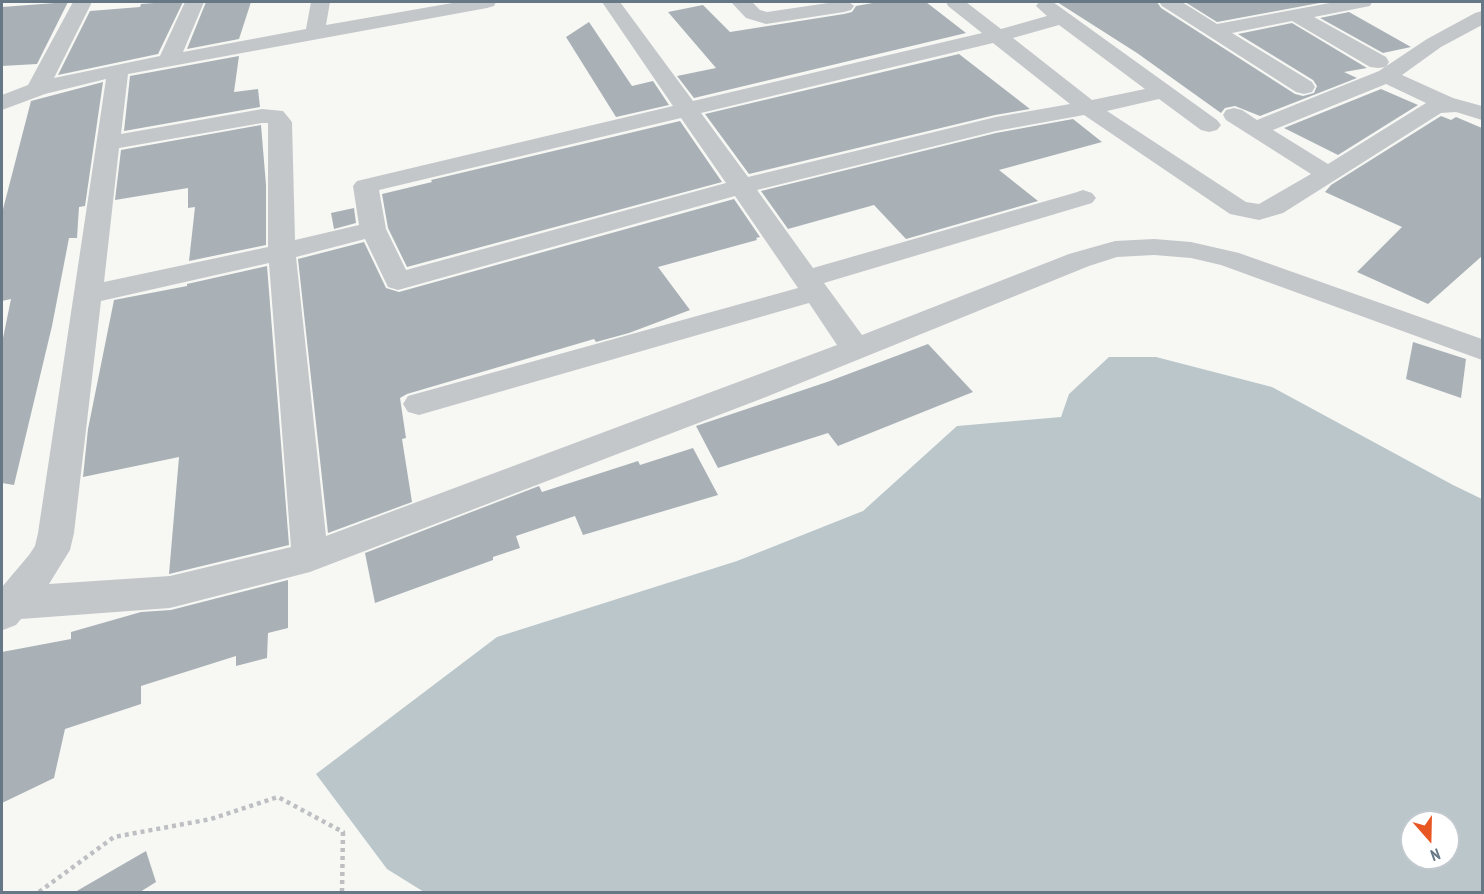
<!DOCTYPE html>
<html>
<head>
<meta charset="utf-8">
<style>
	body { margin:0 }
	#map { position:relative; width:1484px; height:894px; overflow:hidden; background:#f7f8f4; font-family:"PT Sans Narrow",sans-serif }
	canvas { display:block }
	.frame { position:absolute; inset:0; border:3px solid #667786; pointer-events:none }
	.north { position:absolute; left:1400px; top:810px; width:60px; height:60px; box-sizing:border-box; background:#fff; border:2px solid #c2c9cf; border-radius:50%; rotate:160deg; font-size:16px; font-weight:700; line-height:24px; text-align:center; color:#667786 }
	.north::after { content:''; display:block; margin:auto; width:21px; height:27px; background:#e85624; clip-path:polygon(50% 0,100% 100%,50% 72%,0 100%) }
</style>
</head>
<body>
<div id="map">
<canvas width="1484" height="894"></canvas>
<div class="frame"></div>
<div class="north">N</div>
</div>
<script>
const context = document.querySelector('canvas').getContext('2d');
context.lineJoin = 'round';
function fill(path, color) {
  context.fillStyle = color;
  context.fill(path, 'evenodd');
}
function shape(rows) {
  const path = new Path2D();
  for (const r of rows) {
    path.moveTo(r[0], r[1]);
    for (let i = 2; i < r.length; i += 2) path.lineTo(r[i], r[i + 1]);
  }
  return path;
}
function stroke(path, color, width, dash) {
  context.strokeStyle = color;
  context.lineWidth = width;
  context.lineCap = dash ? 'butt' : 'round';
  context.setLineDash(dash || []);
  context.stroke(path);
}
const water = shape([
	[1109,357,1156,357,1272,387,1453,485,1482,499,1482,892,424,892,387,869,316,774,497,637,737,561,863,511,957,426,1061,417,1069,394],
	[1412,822,1448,822,1448,858,1412,858]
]);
const building = shape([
	[68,2,37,64,2,66,2,7],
	[167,2,183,2,158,54,58,75,90,11,140,7,141,4],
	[206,2,251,2,239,39,187,49],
	[878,2,926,2,966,33,694,98,677,76,716,68,668,12,703,5,730,32,844,14,852,12,856,6],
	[1057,2,1157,2,1161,8,1295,94,1303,96,1314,93,1317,86,1313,80,1238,34,1292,23,1367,68,1344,72,1357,78,1260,116,1235,106,1225,108,1221,113,1137,53],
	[1185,2,1325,2,1217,22],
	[1349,12,1411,47,1383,53,1320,18],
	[589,22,632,86,653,81,669,105,616,117,566,37],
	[959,54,1030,109,995,115,749,174,705,114],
	[239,56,234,92,258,89,260,107,124,131,130,76],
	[103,82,85,206,79,207,77,238,69,238,52,326,14,485,2,483,2,343,11,299,2,301,2,213,31,101],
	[1381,89,1418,105,1338,155,1284,128],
	[1441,116,1451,120,1456,117,1482,128,1482,256,1428,304,1357,272,1402,227,1325,192,1331,185],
	[1073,119,1102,142,999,170,1038,201,906,239,874,205,788,229,761,191,996,133],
	[680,121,722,182,407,267,388,228,382,194,432,182,431,180],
	[261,125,266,185,266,245,189,261,195,207,188,208,188,188,115,200,121,150],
	[734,199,760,237,756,238,757,240,658,267,690,310,629,333,596,342,594,339,407,394,400,398,406,438,402,439,412,502,328,533,298,259,364,242,386,288,399,292],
	[354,208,356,223,334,229,331,213],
	[267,266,289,545,169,574,179,457,83,477,88,429,114,300,187,286,187,284],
	[1413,342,1466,359,1461,398,1406,379],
	[928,344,973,392,838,446,828,433,718,468,696,426,827,382],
	[693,448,718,495,583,535,575,516,516,536,520,548,493,557,493,560,375,603,365,553,539,486,542,492,638,461,640,465],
	[288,580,288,628,268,633,267,658,236,666,236,656,141,686,141,704,65,729,54,778,2,803,2,652,71,639,71,632,141,612,171,610],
	[146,851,156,882,140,892,75,892]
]);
const path = shape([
	[39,892,114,837,211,819,278,797,343,832,342,892]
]);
const minor = shape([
	[73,2,92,2,54,78,160,56,185,2,204,2,183,52,306,29,311,2,330,2,326,25,458,2,496,2,494,6,487,8,128,74,121,134,262,109,283,111,292,122,295,240,359,225,353,186,357,181,673,106,602,2,620,2,693,101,982,33,948,6,946,2,966,2,1001,29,1047,16,1036,6,1039,2,1053,2,1217,120,1221,125,1217,130,1209,132,1201,130,1159,99,1107,111,1246,202,1259,204,1311,174,1226,120,1223,115,1226,110,1234,108,1242,110,1257,120,1379,71,1427,39,1475,13,1482,11,1482,25,1441,47,1402,75,1453,98,1482,106,1482,120,1456,112,1441,113,1283,213,1259,220,1230,214,1084,115,996,131,757,190,813,268,1074,193,1083,190,1092,193,1096,198,1092,203,824,283,862,335,1069,254,1115,241,1154,239,1191,242,1239,253,1482,339,1482,360,1221,265,1191,258,1154,255,1117,257,1089,266,766,397,310,572,170,608,21,619,16,625,3,630,2,587,29,555,35,546,38,533,106,79,45,94,2,110,2,95,28,85,73,2],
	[1059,25,1145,89,1092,100,1013,38,1059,25],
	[993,43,1070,104,996,117,748,177,701,113,993,43],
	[1386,84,1426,103,1328,164,1273,130,1386,84],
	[681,118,726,183,406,270,386,229,379,190,681,118],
	[262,123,268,123,268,247,104,282,119,148,262,123],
	[735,196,798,288,408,396,403,404,408,412,419,415,809,303,837,345,326,536,296,257,365,239,388,287,398,290,735,196],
	[269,263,291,547,170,576,49,584,70,550,74,533,101,301,269,263],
	[731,2,752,2,760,10,767,12,835,2,849,2,854,6,851,10,844,12,766,24,746,18,731,2],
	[1159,2,1182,2,1217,24,1335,2,1372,2,1370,6,1314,17,1386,57,1389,62,1386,67,1378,68,1370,67,1292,21,1232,33,1312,82,1315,87,1312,92,1304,94,1296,92,1162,6,1159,2]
]);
fill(water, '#bac6ca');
fill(building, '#a9b1b7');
stroke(path, '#bdbfc2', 4.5, [4, 4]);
fill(minor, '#c3c7ca');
</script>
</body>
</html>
